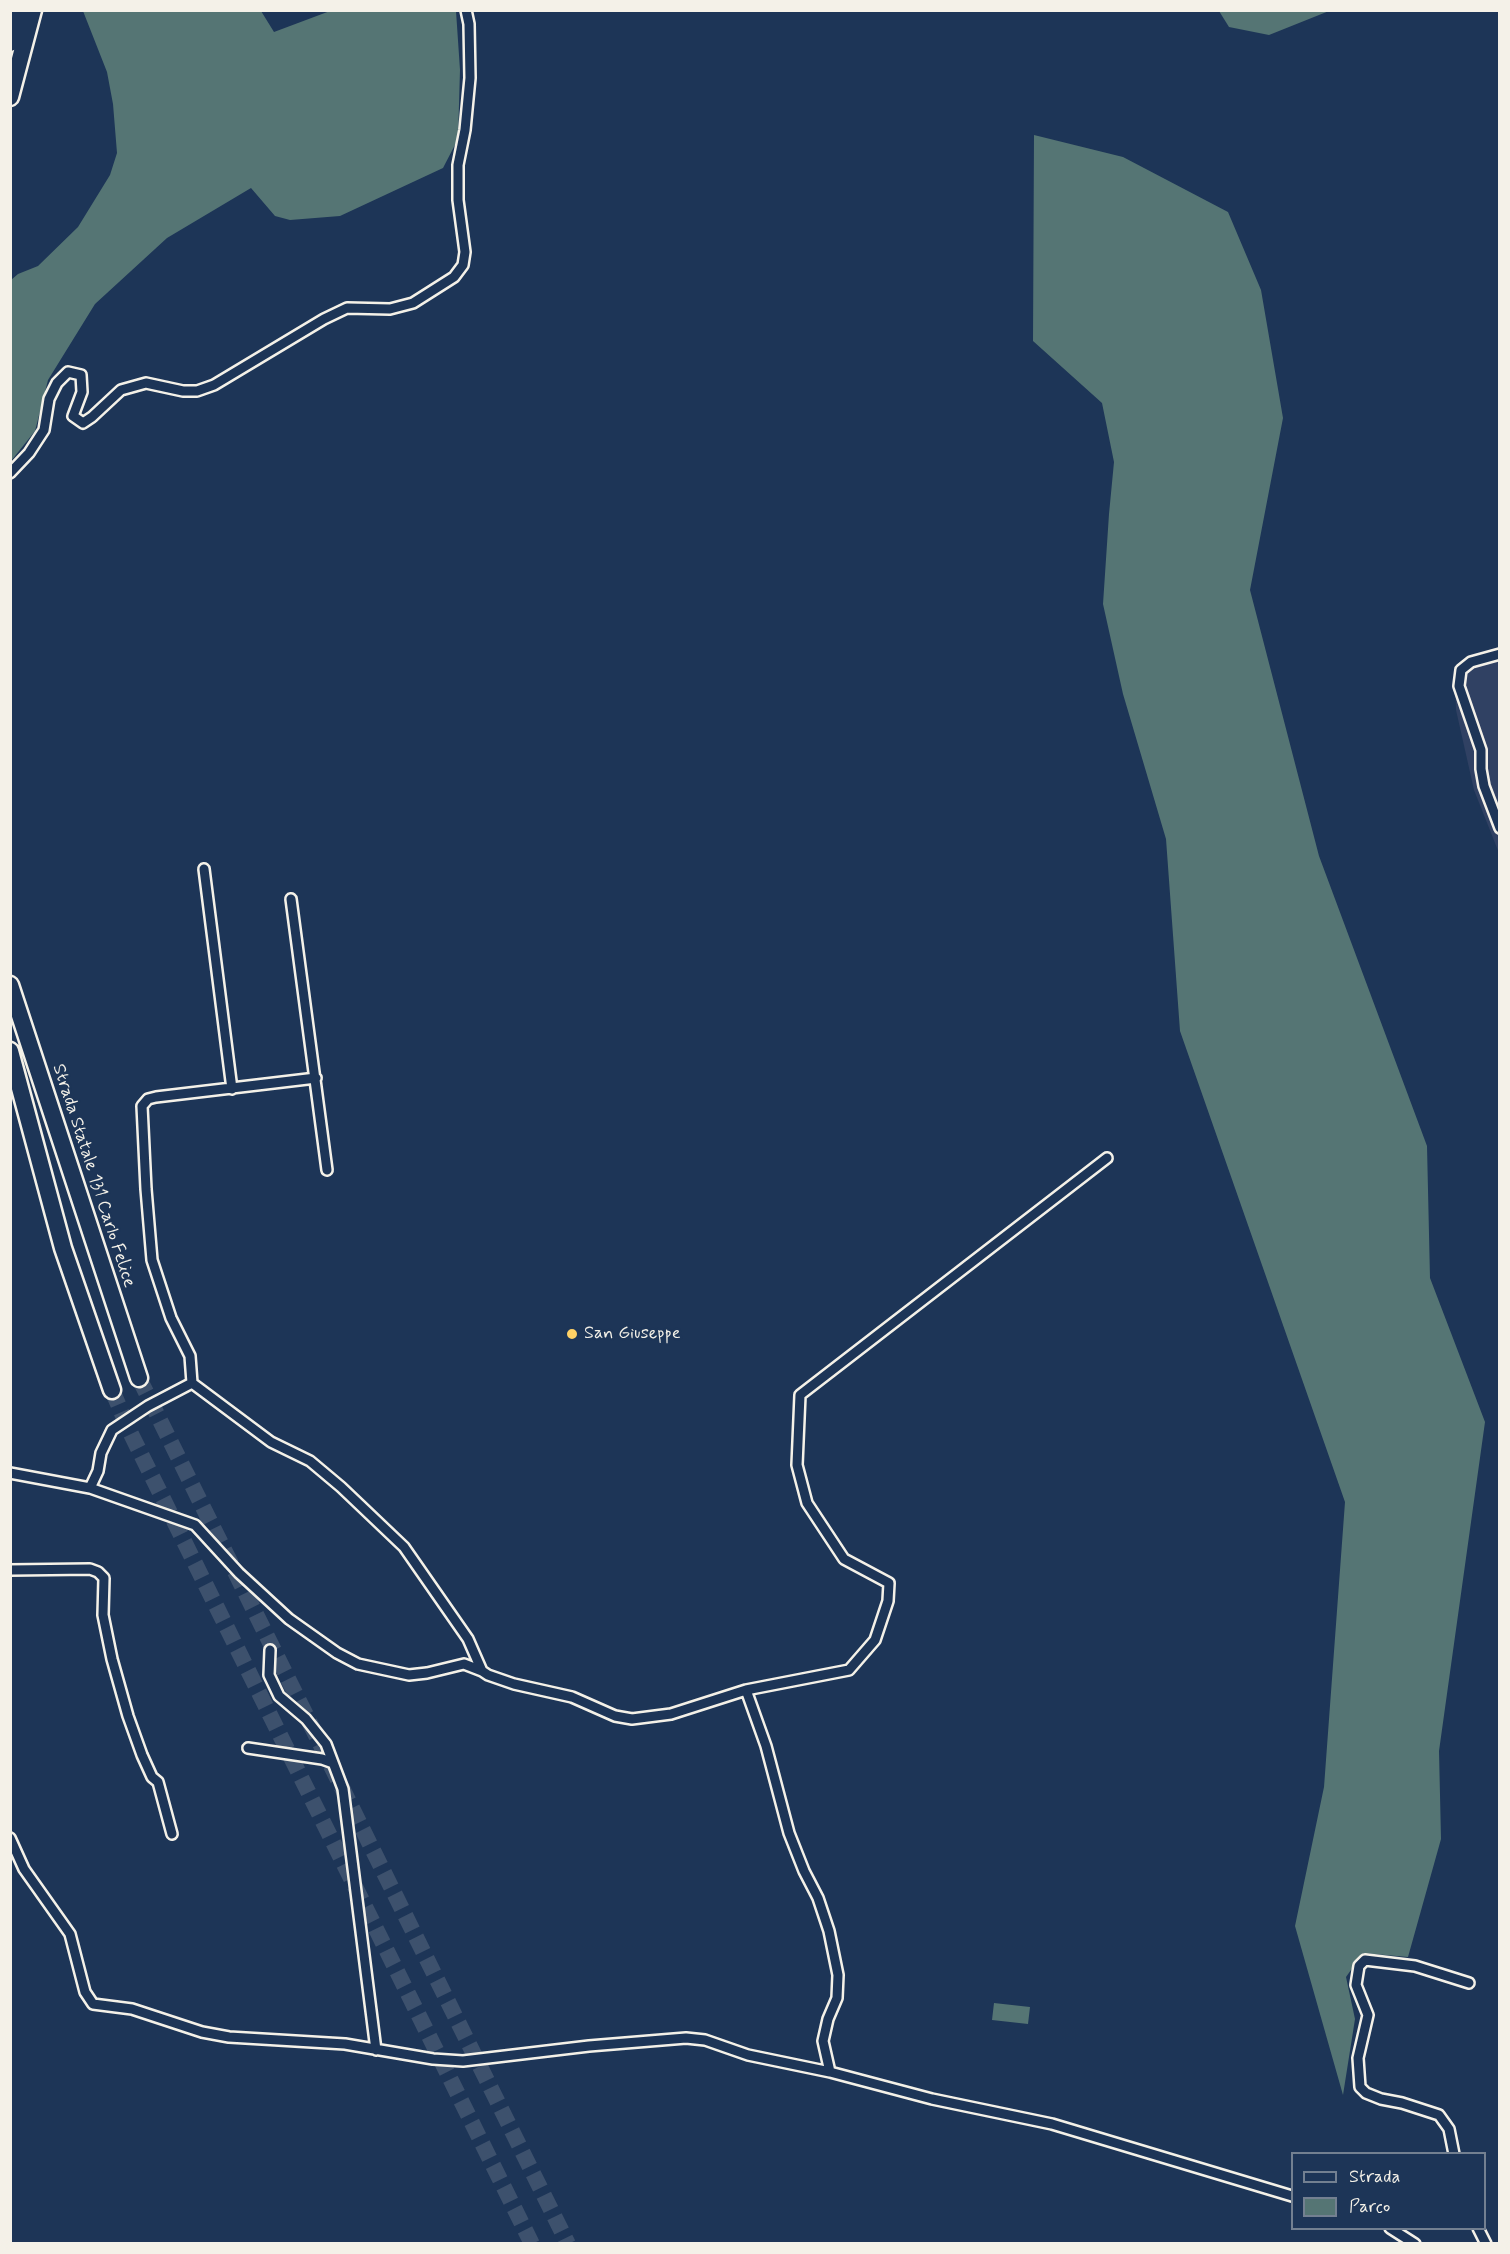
<!DOCTYPE html>
<html>
<head>
<meta charset="utf-8">
<style>
	body { margin:0 }
	#map { position:relative; width:1510px; height:2254px; overflow:hidden; background:#1d3557; font-family:Mynerve,sans-serif }
	canvas { display:block }
	.frame { position:absolute; inset:0; border:12px solid #f4f1e8; pointer-events:none }
	.legend { position:absolute; left:1291px; top:2152px; width:195px; height:78px; box-sizing:border-box; background:#1d3557; border:2px solid #738091; margin:0; padding:8px 10px; list-style:none; font-size:18px; color:#f4f1e8 }
	.legend li { display:flex; align-items:center; gap:12px; height:30px }
	.legend b { width:30px; border:2px solid #738091 }
</style>
</head>
<body>
<div id="map">
<canvas width="1510" height="2254"></canvas>
<div class="frame"></div>
<ul class="legend">
<li><b style="height:8px;background:#1d3557"></b>Strada</li>
<li><b style="height:16px;background:#557574"></b>Parco</li>
</ul>
</div>
<script>
const context = document.querySelector('canvas').getContext('2d');
context.lineJoin = 'round';
function fill(path, color) {
  context.fillStyle = color;
  context.fill(path, 'evenodd');
}
function shape(rows) {
  const path = new Path2D();
  for (const r of rows) {
    path.moveTo(r[0], r[1]);
    for (let i = 2; i < r.length; i += 2) path.lineTo(r[i], r[i + 1]);
  }
  return path;
}
function stroke(path, color, width, dash) {
  context.strokeStyle = color;
  context.lineWidth = width;
  context.lineCap = dash ? 'butt' : 'round';
  context.setLineDash(dash || []);
  context.stroke(path);
}
function drawText(font, color, halo, rows, align = 'center') {
  context.font = font + ' Mynerve,sans-serif';
  context.lineWidth = 4.5;
  context.setLineDash([]);
  context.textBaseline = 'middle';
  context.strokeStyle = halo;
  context.fillStyle = color;
  for (const [text, x, y, turn = 0] of rows) {
    context.save();
    context.translate(x, y);
    context.rotate((+turn || 0) * Math.PI / 180);
    context.textAlign = isNaN(turn) ? turn : align;
    if (halo) context.strokeText(text, 0, 0);
    context.fillText(text, 0, 0);
    context.restore();
  }
}
const built = shape([
	[1499,647,1499,853,1474,790,1456,710,1455,677,1461,665,1487,651]
]);
const green = shape([
	[83,11,261,11,274,32,330,11,456,11,460,70,458,139,443,168,340,216,290,220,275,216,251,188,167,238,95,304,48,380,35,431,11,461,11,280,18,274,38,266,78,227,110,175,117,153,113,104,107,72],
	[1219,11,1329,11,1269,35,1229,27],
	[1034,135,1123,157,1228,212,1261,290,1283,418,1250,590,1319,856,1427,1146,1430,1278,1485,1422,1439,1751,1441,1839,1408,1957,1363,1953,1346,1977,1355,2019,1343,2095,1295,1926,1324,1787,1345,1502,1180,1031,1166,839,1123,694,1103,604,1109,514,1114,462,1102,403,1033,341],
	[994,2003,1030,2007,1028,2024,992,2020]
]);
const trunkTunnel = shape([
	[139,1378,568,2244],
	[112,1390,130,1432,532,2244]
]);
const minor = shape([
	[10,473,29,453,44,430,49,399,57,383,68,372,81,375,82,392,73,416,83,423,92,417,121,390,146,383,183,391,197,391,214,385,324,319,347,308,390,309,413,303,454,277,463,265,465,252,458,200,458,165,465,130,470,78,469,24,466,10],
	[1500,654,1471,662,1461,670,1459,686,1481,750,1481,769,1484,786,1500,828],
	[204,869,232,1089],
	[291,899,327,1170],
	[192,1383,190,1356,171,1318,152,1260,146,1189,142,1106,148,1099,156,1097,316,1078],
	[10,1473,90,1488,195,1525,239,1573,289,1619,337,1653,358,1664,409,1675,427,1673,464,1664,482,1671],
	[90,1488,98,1471,101,1453,112,1430,148,1406,192,1383,271,1442,310,1461,341,1487,404,1547,468,1639,482,1671,488,1675,514,1684,572,1697,615,1716,632,1719,671,1714,746,1690,849,1670,875,1640,888,1601,889,1583,844,1559,807,1503,797,1465,800,1395,1107,1158],
	[10,1570,90,1569,98,1572,104,1578,103,1615,112,1659,128,1716,142,1755,152,1777,158,1782,172,1834],
	[270,1650,269,1675,279,1696,306,1719,326,1744,343,1789,376,2050],
	[746,1690,766,1746,789,1833,804,1871,818,1898,829,1931,838,1975,837,1998,828,2019,823,2041,830,2072],
	[248,1748,322,1759,333,1763],
	[10,1838,24,1869,70,1934,85,1992,93,2004,132,2009,202,2032,229,2037,345,2044,433,2059,463,2061,589,2046,686,2038,705,2040,748,2055,830,2072,932,2099,1052,2124,1292,2196],
	[1454,2154,1449,2129,1439,2115,1402,2103,1381,2099,1366,2093,1360,2087,1358,2058,1368,2015,1356,1985,1359,1966,1365,1960,1415,1966,1469,1983],
	[1390,2228,1415,2244],
	[1478,2228,1486,2244]
]);
const trunk = shape([
	[10,43,20,10],
	[10,97,33,10],
	[10,985,139,1378],
	[10,1051,63,1248,112,1390]
]);
const markers = [
	[572,1334,6,"#ffd166"]
];
const streetNames = [
	["Strada Statale 131 Carlo Felice",93,1176,72]
];
const poiNames = [
	["San Giuseppe",584,1334]
];
fill(built, '#304163');
fill(green, '#557574');
stroke(trunkTunnel, '#3d516d', 16, [16, 8]);
stroke(minor, '#f4f1e8', 14);
stroke(trunk, '#f4f1e8', 21);
stroke(minor, '#1d3557', 9);
stroke(trunk, '#1d3557', 16);
for (const [x, y, r, color] of markers) {
  const dot = new Path2D();
  dot.arc(x, y, r, 0, 2 * Math.PI);
  context.fillStyle = color;
  context.fill(dot);
  stroke(dot, '#1d3557', 2);
}
drawText('18px', '#f4f1e8', '#1d3557', streetNames);
drawText('18px', '#f4f1e8', '#1d3557', poiNames, 'left');
</script>
</body>
</html>
